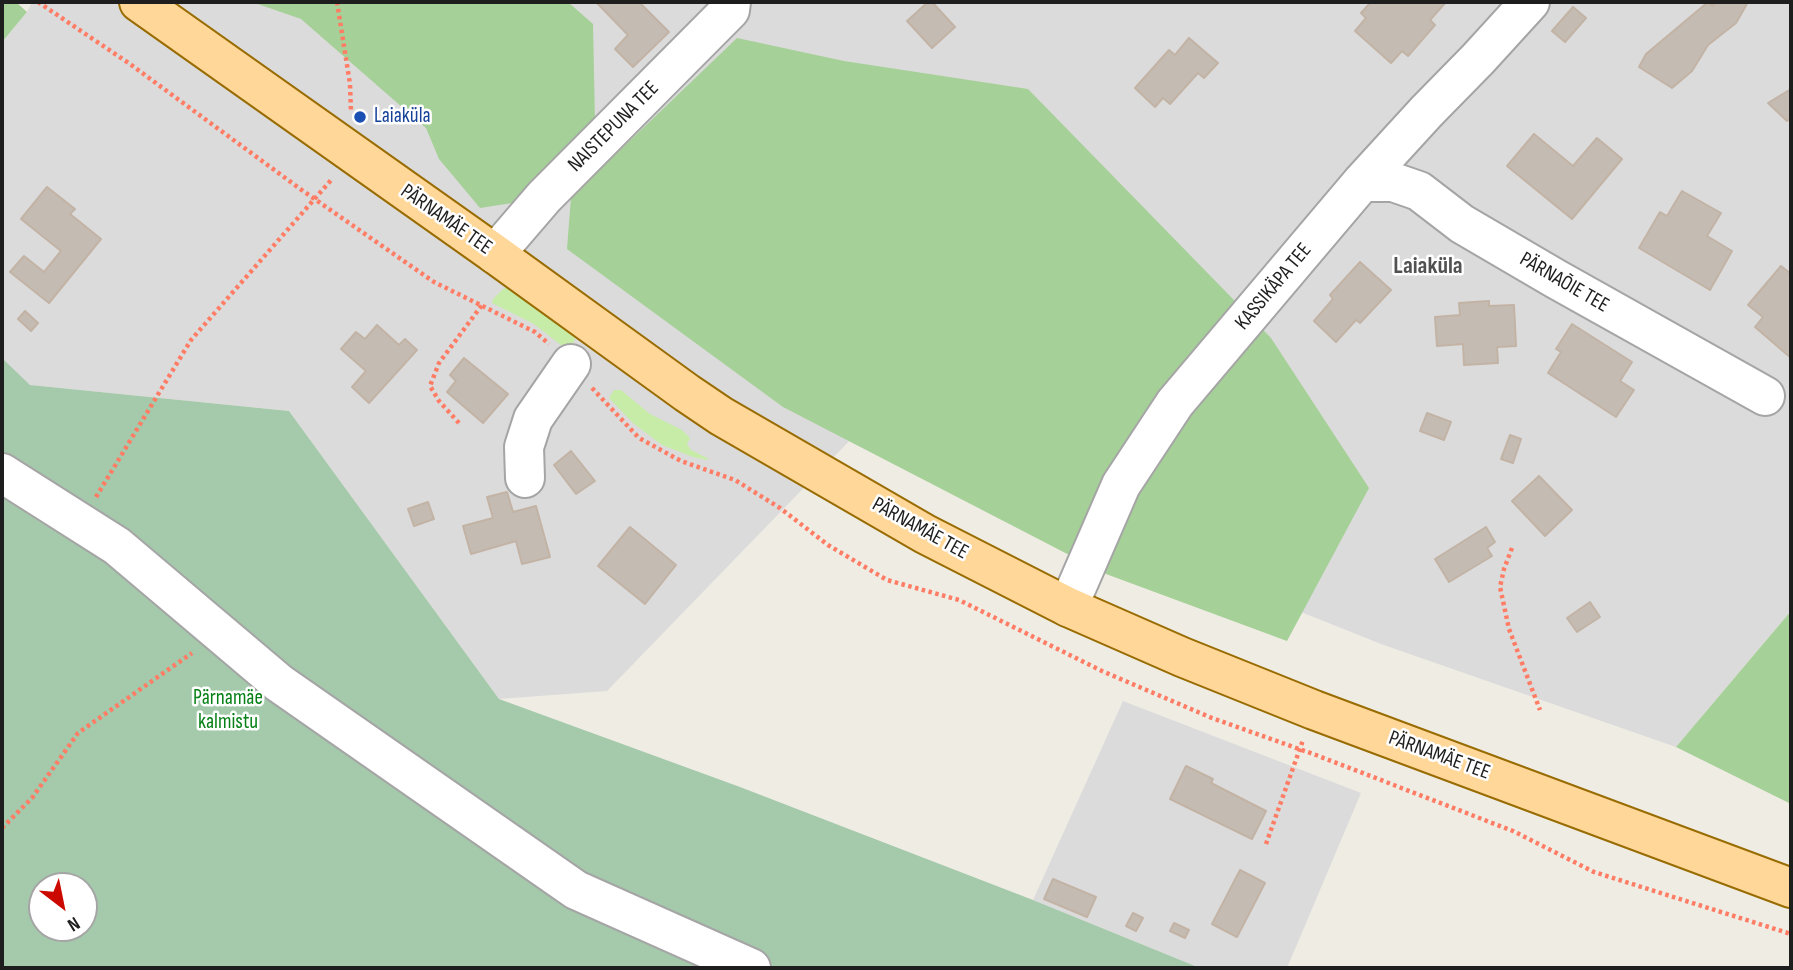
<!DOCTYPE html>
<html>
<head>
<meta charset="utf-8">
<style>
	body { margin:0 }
	#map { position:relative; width:1793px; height:970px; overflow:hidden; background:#efece4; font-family:"Sofia Sans Condensed",sans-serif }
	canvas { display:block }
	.frame { position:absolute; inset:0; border:4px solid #1e1e1e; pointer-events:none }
	.north { position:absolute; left:28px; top:872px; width:70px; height:70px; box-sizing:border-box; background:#fff; border:2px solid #a5a5a5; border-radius:50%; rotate:148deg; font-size:19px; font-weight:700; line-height:28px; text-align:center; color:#1e1e1e }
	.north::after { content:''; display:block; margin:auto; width:24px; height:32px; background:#cc0900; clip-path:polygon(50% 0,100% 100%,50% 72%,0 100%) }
</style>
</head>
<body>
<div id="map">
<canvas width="1793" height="970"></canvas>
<div class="frame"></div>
<div class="north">N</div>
</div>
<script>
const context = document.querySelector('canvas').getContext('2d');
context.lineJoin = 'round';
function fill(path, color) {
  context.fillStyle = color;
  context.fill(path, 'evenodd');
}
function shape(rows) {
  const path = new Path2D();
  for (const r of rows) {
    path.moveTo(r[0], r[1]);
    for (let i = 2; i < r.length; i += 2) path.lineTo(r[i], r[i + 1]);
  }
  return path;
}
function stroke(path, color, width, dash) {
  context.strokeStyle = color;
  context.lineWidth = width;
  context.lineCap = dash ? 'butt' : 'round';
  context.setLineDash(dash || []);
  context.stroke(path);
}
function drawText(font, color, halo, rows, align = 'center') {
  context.font = font + ' "Sofia Sans Condensed",sans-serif';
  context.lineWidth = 5;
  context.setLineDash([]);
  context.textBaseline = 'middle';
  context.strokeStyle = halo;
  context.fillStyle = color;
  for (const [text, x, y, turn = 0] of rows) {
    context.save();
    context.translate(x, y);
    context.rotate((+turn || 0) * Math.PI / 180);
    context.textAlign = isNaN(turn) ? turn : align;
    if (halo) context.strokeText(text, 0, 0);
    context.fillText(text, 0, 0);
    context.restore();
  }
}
const residential = shape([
	[32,2,1791,2,1791,611,1676,747,1381,644,856,434,607,691,499,699,289,411,29,385,2,358,2,42,27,12],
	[1123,701,1361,793,1287,968,1200,968,1033,900]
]);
const grass = shape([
	[511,284,573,330,575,339,572,346,566,349,534,324,492,303,493,299,502,290],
	[614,390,621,390,650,414,682,430,690,438,687,444,691,450,709,459,707,460,693,457,662,445,633,423,609,398]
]);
const forest = shape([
	[2,2,16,2,27,12,2,42],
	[252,2,568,2,593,24,595,122,519,202,480,208,439,159,426,128,301,19],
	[737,38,844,61,1028,89,1271,338,1369,488,1287,641,1106,574,783,407,567,249,571,197],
	[1791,611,1791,804,1676,747]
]);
const cemetery = shape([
	[2,358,30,385,289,411,499,699,740,787,1033,900,1200,968,2,968],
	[42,886,84,886,84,928,42,928]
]);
const building = shape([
	[597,2,639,2,669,32,633,67,615,49,628,35,597,3,597,2],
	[928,2,932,2,955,27,932,48,907,21,928,2],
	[1371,2,1446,2,1430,20,1435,25,1408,56,1402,51,1391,63,1355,31,1366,18,1361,13,1371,2],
	[1708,2,1713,6,1715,2,1748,2,1736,23,1708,45,1692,71,1672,88,1639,67,1646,54,1708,2],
	[1573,7,1586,18,1565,42,1552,31,1573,7],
	[1189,38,1218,63,1204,78,1198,73,1170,104,1163,98,1155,107,1135,88,1169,50,1175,55,1189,38],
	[1791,89,1791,118,1787,121,1768,103,1791,89],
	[1534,134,1573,166,1597,138,1622,159,1572,219,1507,166,1534,134],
	[47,187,75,209,70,214,101,239,49,303,10,272,24,256,44,272,61,251,21,219,47,187],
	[1682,191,1721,213,1707,236,1732,251,1710,290,1639,248,1660,212,1667,216,1682,191],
	[1360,262,1391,290,1360,323,1356,320,1336,342,1314,321,1333,299,1330,295,1360,262],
	[1781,266,1791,274,1791,358,1755,327,1763,317,1748,305,1781,266],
	[1489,301,1489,306,1514,305,1516,346,1497,347,1498,363,1464,365,1463,344,1437,346,1435,317,1460,315,1459,303,1489,301],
	[25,311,38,323,31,331,18,319,25,311],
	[1572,324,1632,362,1620,381,1634,390,1616,417,1548,373,1561,352,1556,349,1572,324],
	[377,325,399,345,405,339,417,350,369,403,352,387,366,371,341,349,356,332,365,339,377,325],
	[464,358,508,394,483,423,447,392,456,381,450,375,464,358],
	[1427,413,1451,422,1444,440,1420,431,1427,413],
	[1510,435,1521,439,1513,463,1501,459,1510,435],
	[571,451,595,481,576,494,554,465,571,451],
	[1539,476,1572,510,1545,536,1512,501,1539,476],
	[507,492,513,512,536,506,550,557,522,564,516,541,471,554,463,526,493,518,487,497,507,492],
	[428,502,434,519,414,526,408,509,428,502],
	[630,527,676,565,645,604,598,566,630,527],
	[1486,527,1495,542,1487,548,1492,556,1449,582,1435,559,1486,527],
	[1590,602,1600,617,1577,632,1567,618,1590,602],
	[1186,766,1213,779,1211,783,1266,811,1252,839,1170,799,1186,766],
	[1240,870,1265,883,1237,937,1212,924,1240,870],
	[1053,879,1096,897,1087,917,1044,899,1053,879],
	[1133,913,1143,918,1136,931,1126,926,1133,913],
	[1174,923,1189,930,1185,938,1170,931,1174,923]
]);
const path = shape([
	[38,2,130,64,303,191,434,282,535,332,549,344],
	[337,2,350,84,351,112],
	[592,388,639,438,681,461,735,480,780,508,828,545,887,580,959,600,1102,671,1212,718,1316,755,1513,831,1594,872,1791,934],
	[459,423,439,401,430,386,439,363,482,305],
	[96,497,191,340,332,179],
	[1512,548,1504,569,1500,587,1509,629,1540,710],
	[2,828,32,798,78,733,192,653],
	[1266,844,1303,740]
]);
const minor = shape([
	[1362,182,1393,182,1419,191,1462,224,1556,279,1765,396],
	[495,254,544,197,730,10,731,2],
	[2,473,117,546,279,683,576,890,751,968],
	[525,478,524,447,533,419,571,364],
	[1068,607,1121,485,1175,403,1362,182,1427,111,1478,59,1530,2]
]);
const major = shape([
	[139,2,495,254,687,393,721,416,925,534,1068,607,1182,657,1314,710,1791,888]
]);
const markers = [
	[360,117,7,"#1a4fb4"]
];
const transitNames = [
	["Laiaküla",374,117]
];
const streetNames = [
	["NAISTEPUNA TEE",614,127,-45],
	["PÄRNAMÄE TEE",446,220,35],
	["PÄRNAÕIE TEE",1564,283,30],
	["KASSIKÄPA TEE",1274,287,-50],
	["PÄRNAMÄE TEE",920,529,29],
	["PÄRNAMÄE TEE",1439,756,20]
];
const parkNames = [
	["Pärnamäe",228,699],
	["kalmistu",228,723]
];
const quarterNames = [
	["Laiaküla",1428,267]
];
fill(residential, '#dcdbdb');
fill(grass, '#c6eca7');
fill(forest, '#a5d097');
fill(cemetery, '#a4c9ab');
fill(building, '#c4bcb3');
stroke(building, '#c2b3a5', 2);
stroke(minor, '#a5a5a5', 42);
stroke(major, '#986c00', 42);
stroke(path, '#ff7c65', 4.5, [3.5, 3.5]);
stroke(minor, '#fff', 38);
stroke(major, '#ffd799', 38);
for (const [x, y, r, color] of markers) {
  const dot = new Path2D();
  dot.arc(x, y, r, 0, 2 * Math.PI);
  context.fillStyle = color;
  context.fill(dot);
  stroke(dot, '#fff', 2.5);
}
drawText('21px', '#164399', '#fff', transitNames, 'left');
drawText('21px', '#1e1e1e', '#fff', streetNames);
drawText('21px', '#078117', '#fff', parkNames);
drawText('bold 24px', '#515151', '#fff', quarterNames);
</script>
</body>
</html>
